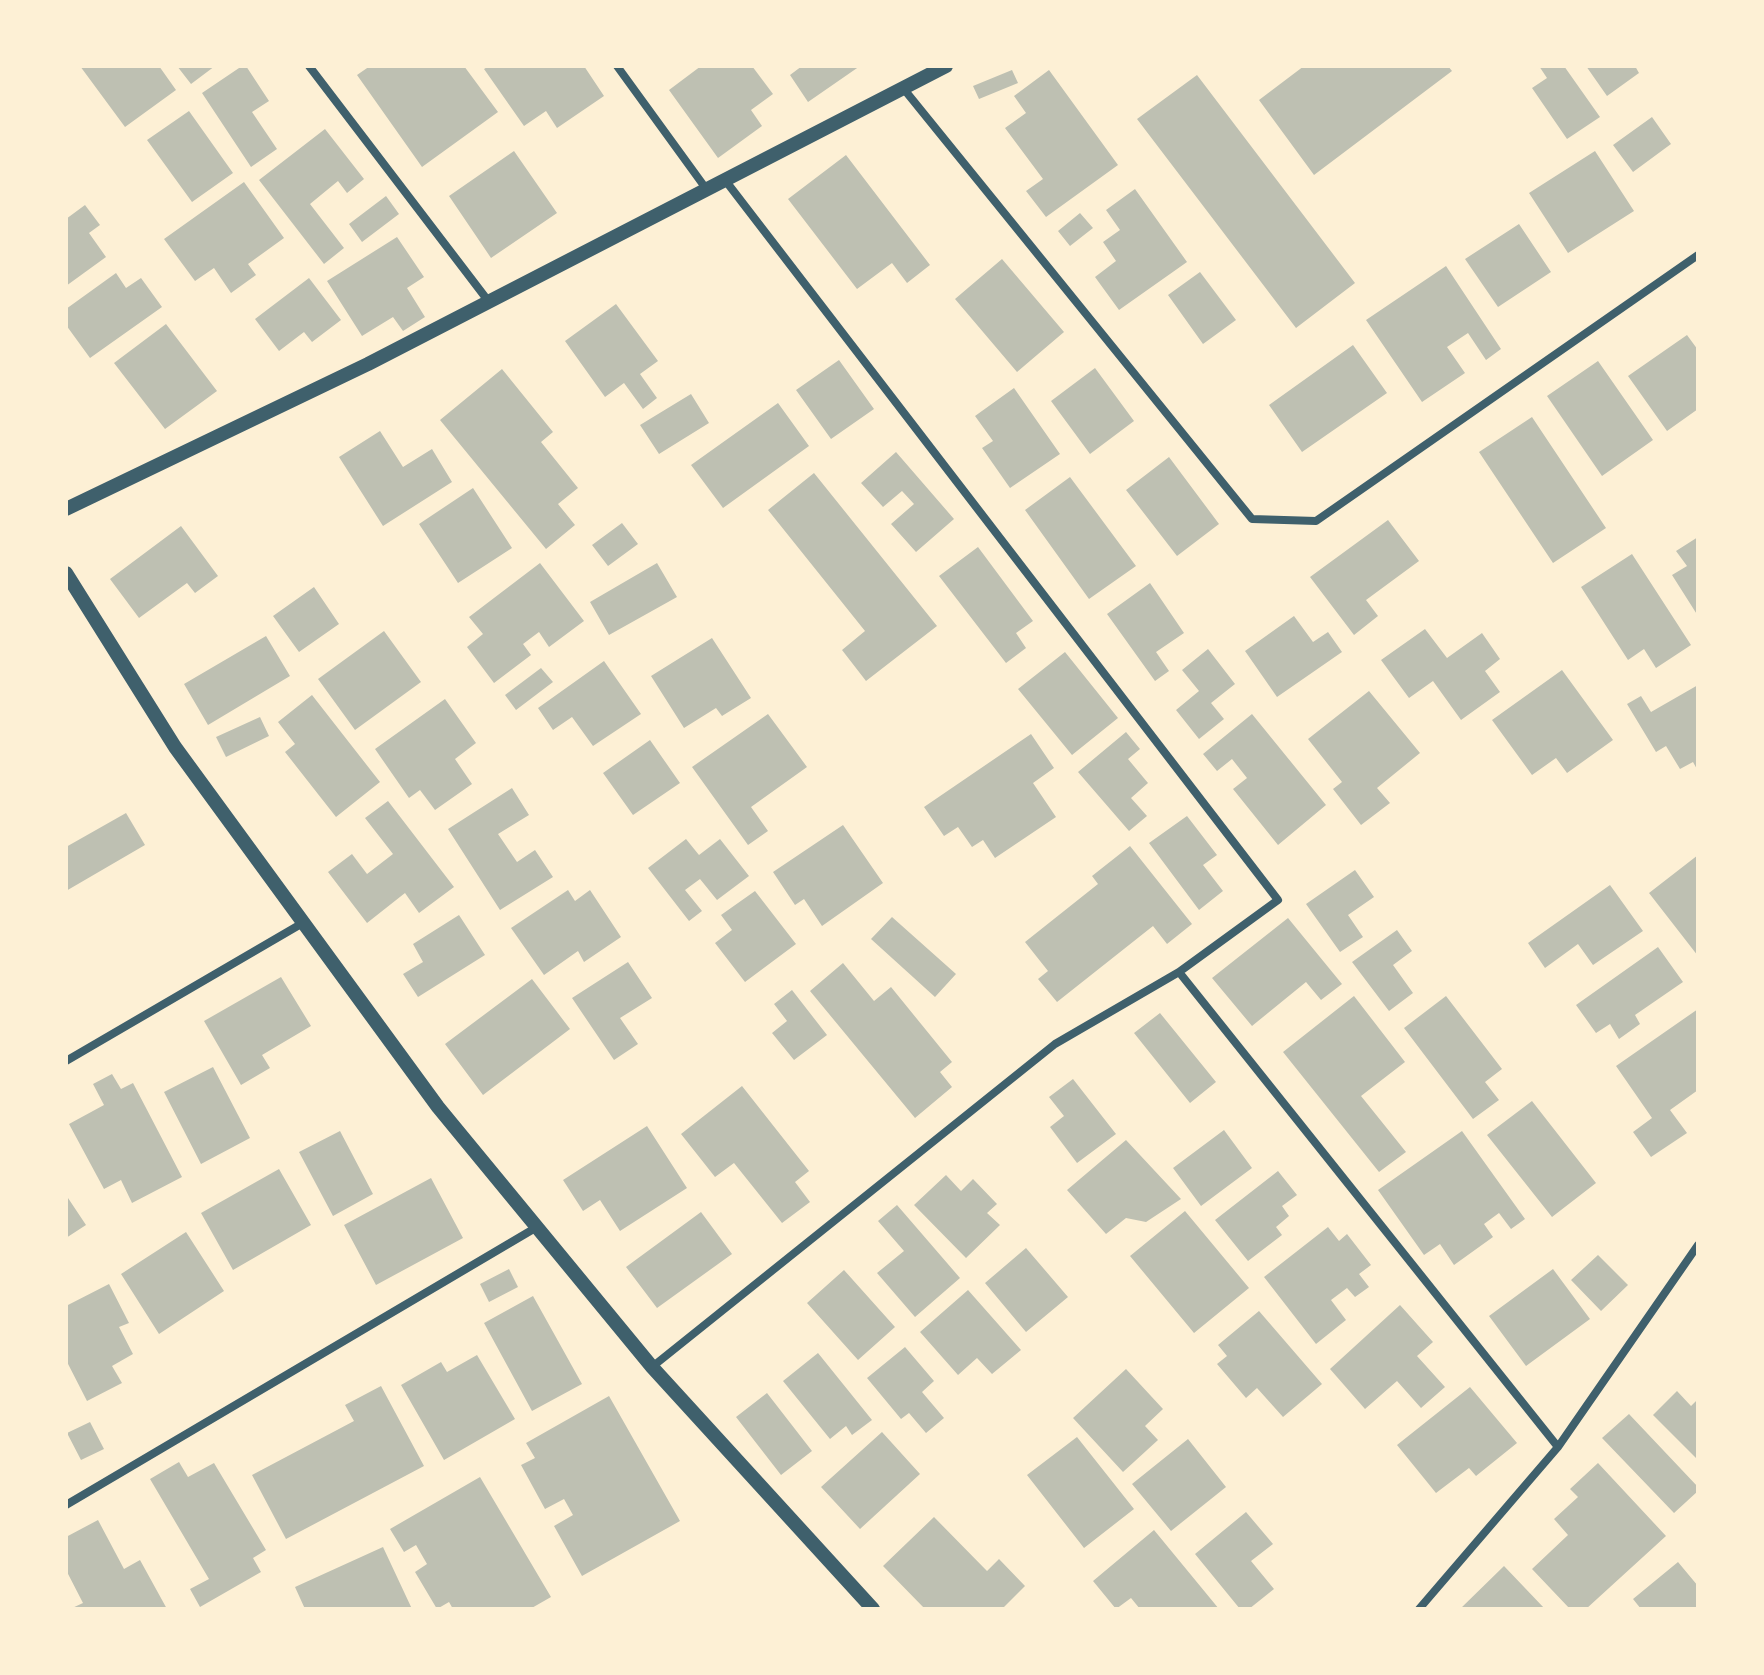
<!DOCTYPE html>
<html>
<head>
<meta charset="utf-8">
<style>
	body { margin:0 }
	#map { position:relative; width:1764px; height:1675px; overflow:hidden; background:#fdf0d5; font-family:"Asap Condensed",sans-serif }
	canvas { display:block }
	.frame { position:absolute; inset:0; border:68px solid #fdf0d5; pointer-events:none }
</style>
</head>
<body>
<div id="map">
<canvas width="1764" height="1675"></canvas>
<div class="frame"></div>
</div>
<script>
const context = document.querySelector('canvas').getContext('2d');
context.lineJoin = 'round';
function fill(path, color) {
  context.fillStyle = color;
  context.fill(path, 'evenodd');
}
function shape(rows) {
  const path = new Path2D();
  for (const r of rows) {
    path.moveTo(r[0], r[1]);
    for (let i = 2; i < r.length; i += 2) path.lineTo(r[i], r[i + 1]);
  }
  return path;
}
function stroke(path, color, width, dash) {
  context.strokeStyle = color;
  context.lineWidth = width;
  context.lineCap = dash ? 'butt' : 'round';
  context.setLineDash(dash || []);
  context.stroke(path);
}
const building = shape([
	[80,66,159,66,176,90,125,127],
	[177,66,215,66,191,84],
	[242,66,246,66,269,101,252,112,277,149,251,167,202,93],
	[370,66,464,66,498,112,422,167,357,75],
	[489,66,584,66,604,96,557,128,546,111,524,126,484,69],
	[701,66,752,66,773,94,751,110,762,126,718,158,669,90],
	[802,66,860,66,808,102,790,75],
	[1304,66,1448,66,1452,71,1314,175,1259,100],
	[1539,66,1564,66,1600,117,1567,139,1532,88,1547,78],
	[1586,66,1635,66,1639,73,1607,96],
	[1012,70,1018,83,979,99,973,86],
	[1049,70,1118,165,1046,217,1026,191,1043,179,1005,128,1026,113,1014,96],
	[1197,75,1355,283,1296,328,1137,119],
	[189,111,233,173,192,202,147,140],
	[1652,117,1671,144,1633,172,1613,145],
	[325,129,364,179,347,193,338,181,310,204,344,248,324,264,259,180],
	[514,151,557,213,491,258,449,196],
	[1595,151,1634,211,1568,253,1529,193],
	[846,155,930,265,907,283,892,263,857,289,788,199],
	[244,182,284,238,248,264,256,275,231,293,214,268,195,281,164,239],
	[1135,189,1187,262,1119,310,1095,277,1116,261,1103,242,1120,230,1106,210],
	[386,196,399,214,362,242,349,224],
	[85,205,100,225,89,233,106,257,66,286,66,219],
	[1080,213,1093,228,1070,246,1058,231],
	[1519,224,1551,272,1498,307,1465,259],
	[397,237,424,277,407,288,425,317,403,331,393,317,362,336,327,281],
	[1002,259,1064,332,1017,372,955,299],
	[1446,266,1501,349,1486,360,1468,333,1447,347,1465,373,1422,402,1366,320],
	[1200,272,1236,320,1203,344,1168,295],
	[116,273,126,288,141,278,162,307,90,358,66,325,66,309],
	[309,278,341,320,312,342,304,332,279,351,255,319],
	[616,304,658,361,640,374,657,398,643,409,624,383,605,397,565,341],
	[166,324,217,391,165,429,114,363],
	[1687,335,1698,350,1698,409,1667,431,1628,376],
	[1353,345,1387,393,1302,452,1269,405],
	[839,360,874,409,831,439,796,390],
	[1598,361,1653,440,1602,476,1547,396],
	[1095,368,1134,421,1090,454,1051,401],
	[502,369,553,432,541,442,578,488,558,504,575,525,546,549,440,420],
	[1014,388,1060,454,1010,488,982,448,993,441,975,416],
	[691,394,709,423,659,454,640,425],
	[778,403,809,446,723,508,691,465],
	[1532,417,1606,528,1553,563,1479,452],
	[380,431,403,467,432,449,452,482,383,526,339,457],
	[896,452,954,519,916,552,891,524,914,504,902,491,883,507,861,483],
	[1169,457,1219,524,1177,556,1126,490],
	[814,473,937,626,866,681,842,650,865,631,768,510],
	[1070,477,1136,566,1089,599,1025,510],
	[473,488,512,548,458,583,419,524],
	[1388,520,1419,561,1366,600,1378,616,1354,635,1310,577],
	[622,523,638,544,608,566,592,545],
	[181,526,218,576,195,593,187,583,139,618,110,579],
	[1698,537,1698,616,1672,575,1687,566,1676,551],
	[978,547,1033,621,1016,633,1026,648,1006,663,939,576],
	[1632,554,1691,645,1656,668,1644,649,1628,660,1581,587],
	[540,563,584,621,549,647,539,632,523,644,531,655,494,683,467,647,483,634,469,617],
	[657,563,677,597,609,635,590,602],
	[1150,583,1184,633,1156,652,1169,671,1155,681,1107,614],
	[314,587,339,624,299,652,273,616],
	[1294,616,1313,642,1328,632,1342,652,1277,697,1245,651],
	[1425,629,1447,658,1482,633,1500,659,1485,671,1500,692,1461,720,1433,681,1409,698,1381,660],
	[384,631,421,682,355,730,318,679],
	[266,636,290,676,208,725,184,684],
	[712,638,751,698,722,716,716,708,684,728,651,676],
	[1208,649,1235,684,1211,703,1224,719,1199,739,1176,710,1199,691,1182,670],
	[1065,652,1118,718,1072,755,1018,689],
	[604,661,641,714,593,746,572,717,553,730,538,708],
	[541,668,553,682,516,710,505,695],
	[1562,670,1613,740,1567,773,1556,758,1532,775,1492,720],
	[1698,685,1698,771,1693,762,1680,769,1666,746,1656,752,1627,704,1641,696,1651,712],
	[1369,691,1420,753,1377,788,1390,803,1361,825,1333,789,1342,782,1308,739],
	[312,695,380,782,336,817,285,752,295,744,278,722],
	[445,699,476,743,455,759,472,784,435,810,420,790,409,798,375,749],
	[768,714,807,767,751,807,768,831,748,845,692,767],
	[1252,714,1326,805,1278,845,1233,789,1247,778,1232,759,1217,771,1203,754],
	[260,717,269,736,226,757,216,737],
	[1126,732,1140,749,1128,759,1148,783,1131,798,1147,816,1129,831,1078,772],
	[1031,734,1054,768,1033,783,1056,817,995,858,983,840,972,847,958,827,944,836,924,807],
	[650,740,680,783,633,815,603,773],
	[512,788,529,815,498,834,517,862,535,850,553,877,500,910,448,829],
	[388,801,454,887,419,913,405,893,367,923,328,872,352,854,367,874,393,854,365,818],
	[126,813,145,845,66,891,66,847],
	[1187,816,1217,855,1203,865,1223,891,1199,910,1149,843],
	[843,825,883,883,822,926,804,899,795,905,773,872],
	[686,839,699,855,720,839,749,876,717,900,700,879,685,890,702,911,689,921,648,868],
	[1130,846,1192,924,1167,944,1153,926,1057,1002,1038,979,1048,971,1025,942,1098,884,1092,876],
	[1698,855,1698,956,1649,893],
	[1355,870,1374,897,1348,915,1363,937,1340,952,1306,904],
	[1610,885,1643,931,1593,965,1578,944,1545,968,1528,943],
	[568,890,575,901,590,890,621,937,584,962,578,951,544,975,511,928],
	[755,891,796,944,745,982,715,943,732,930,721,915],
	[459,915,485,955,418,997,403,974,423,962,413,944],
	[892,917,956,974,935,997,871,939],
	[1288,918,1342,984,1321,1000,1306,982,1252,1026,1212,978],
	[1397,930,1412,951,1393,965,1413,993,1389,1011,1352,962],
	[1658,947,1683,982,1635,1015,1640,1024,1619,1039,1610,1024,1596,1033,1576,1005],
	[628,962,652,998,620,1018,638,1044,614,1060,572,998],
	[843,963,874,1001,891,987,952,1062,940,1072,952,1087,915,1118,810,991],
	[281,977,311,1026,262,1055,270,1068,241,1085,204,1021],
	[532,979,570,1029,483,1095,445,1044],
	[792,990,827,1035,794,1060,772,1033,787,1021,774,1004],
	[1354,996,1405,1062,1361,1096,1406,1152,1379,1172,1283,1052],
	[1446,996,1502,1069,1485,1082,1499,1100,1473,1119,1404,1028],
	[1698,1009,1698,1090,1670,1110,1687,1133,1651,1157,1633,1132,1652,1118,1616,1066],
	[1160,1013,1216,1082,1190,1103,1134,1033],
	[213,1067,250,1138,201,1164,164,1092],
	[112,1074,121,1089,133,1083,182,1177,132,1203,121,1180,104,1189,69,1124,104,1105,93,1084],
	[1073,1079,1116,1134,1077,1163,1050,1127,1064,1116,1049,1097],
	[742,1086,809,1171,795,1182,810,1202,782,1223,734,1163,715,1177,681,1134],
	[1532,1101,1596,1183,1552,1217,1487,1135],
	[647,1126,687,1188,620,1231,600,1200,583,1211,563,1180],
	[1224,1130,1252,1168,1201,1206,1173,1168],
	[340,1131,373,1194,333,1216,299,1152],
	[1462,1131,1525,1219,1511,1229,1499,1213,1484,1224,1493,1237,1454,1265,1440,1244,1424,1255,1378,1190],
	[1126,1140,1181,1199,1146,1222,1126,1218,1106,1234,1067,1190],
	[279,1169,311,1225,233,1270,201,1213],
	[1278,1171,1297,1195,1282,1206,1289,1216,1276,1227,1282,1235,1248,1261,1215,1220],
	[946,1175,961,1191,973,1179,997,1204,987,1213,1000,1225,966,1258,914,1205],
	[431,1178,463,1238,376,1285,344,1225],
	[66,1195,86,1225,66,1238],
	[897,1205,960,1278,915,1317,877,1273,904,1251,878,1221],
	[1185,1211,1249,1288,1194,1333,1130,1256],
	[701,1212,732,1254,657,1308,626,1267],
	[1328,1227,1339,1241,1347,1234,1371,1265,1359,1274,1369,1287,1355,1297,1347,1288,1331,1300,1346,1320,1316,1344,1264,1277],
	[186,1232,224,1291,159,1334,121,1274],
	[1026,1248,1068,1297,1026,1332,985,1283],
	[1598,1255,1628,1285,1601,1311,1571,1280],
	[509,1269,518,1287,489,1302,480,1284],
	[1553,1269,1590,1319,1526,1366,1489,1316],
	[844,1270,895,1327,858,1360,807,1303],
	[109,1284,129,1323,119,1327,133,1354,112,1366,122,1383,87,1401,66,1360,66,1306],
	[968,1290,1021,1350,992,1374,977,1358,958,1375,920,1332],
	[533,1296,582,1384,532,1411,484,1323],
	[1400,1305,1433,1342,1417,1356,1445,1387,1421,1408,1397,1381,1365,1409,1330,1369],
	[1259,1311,1322,1384,1283,1417,1257,1388,1246,1398,1217,1364,1227,1356,1218,1345],
	[905,1347,934,1381,922,1392,944,1418,926,1433,909,1413,901,1419,867,1378],
	[818,1353,872,1420,852,1435,846,1426,830,1439,783,1381],
	[477,1355,515,1419,444,1460,401,1385,441,1362,447,1372],
	[1126,1369,1163,1409,1145,1426,1158,1440,1123,1472,1073,1418],
	[381,1386,424,1466,286,1539,252,1475,354,1421,345,1405],
	[1470,1387,1517,1443,1476,1476,1469,1468,1436,1493,1397,1445],
	[1677,1391,1691,1406,1698,1399,1698,1460,1653,1415],
	[767,1393,812,1451,781,1475,736,1417],
	[609,1396,680,1521,582,1576,554,1526,573,1515,564,1499,545,1509,521,1465,535,1458,526,1443],
	[1629,1414,1698,1487,1698,1491,1674,1513,1602,1438],
	[90,1422,104,1449,81,1460,67,1433],
	[882,1432,920,1474,860,1529,821,1487],
	[1077,1437,1134,1509,1084,1548,1027,1475],
	[1188,1439,1226,1487,1171,1531,1132,1484],
	[179,1462,188,1477,214,1463,266,1550,253,1558,261,1572,200,1607,190,1589,209,1579,150,1479],
	[1598,1463,1666,1536,1586,1609,1570,1609,1532,1569,1568,1535,1554,1519,1578,1497,1570,1489],
	[480,1477,551,1597,530,1609,453,1609,449,1602,437,1609,415,1572,427,1564,416,1545,404,1552,390,1529],
	[1246,1512,1273,1544,1251,1561,1274,1589,1249,1609,1240,1609,1195,1554],
	[934,1517,987,1571,999,1559,1025,1586,1002,1609,925,1609,883,1566],
	[98,1520,124,1569,140,1560,167,1609,70,1609,83,1603,66,1570,66,1537],
	[1154,1530,1219,1609,1140,1609,1131,1598,1116,1609,1093,1581],
	[383,1547,412,1609,305,1609,295,1587],
	[1678,1562,1698,1586,1698,1609,1641,1609,1633,1599],
	[1504,1566,1545,1609,1460,1609]
]);
const minor = shape([
	[309,66,489,302],
	[617,66,707,190],
	[903,88,1252,519,1316,521,1698,255],
	[1179,972,1558,1447],
	[66,1061,301,924],
	[652,1367,1055,1044,1179,972,1278,900,725,180],
	[66,1505,537,1227],
	[1419,1609,1558,1447,1698,1245]
]);
const tertiary = shape([
	[66,509,368,364,946,66],
	[66,573,175,747,438,1107,652,1367,873,1609]
]);
fill(building, '#bec0b2');
stroke(minor, '#3f606c', 8);
stroke(tertiary, '#3f606c', 14);
</script>
</body>
</html>
